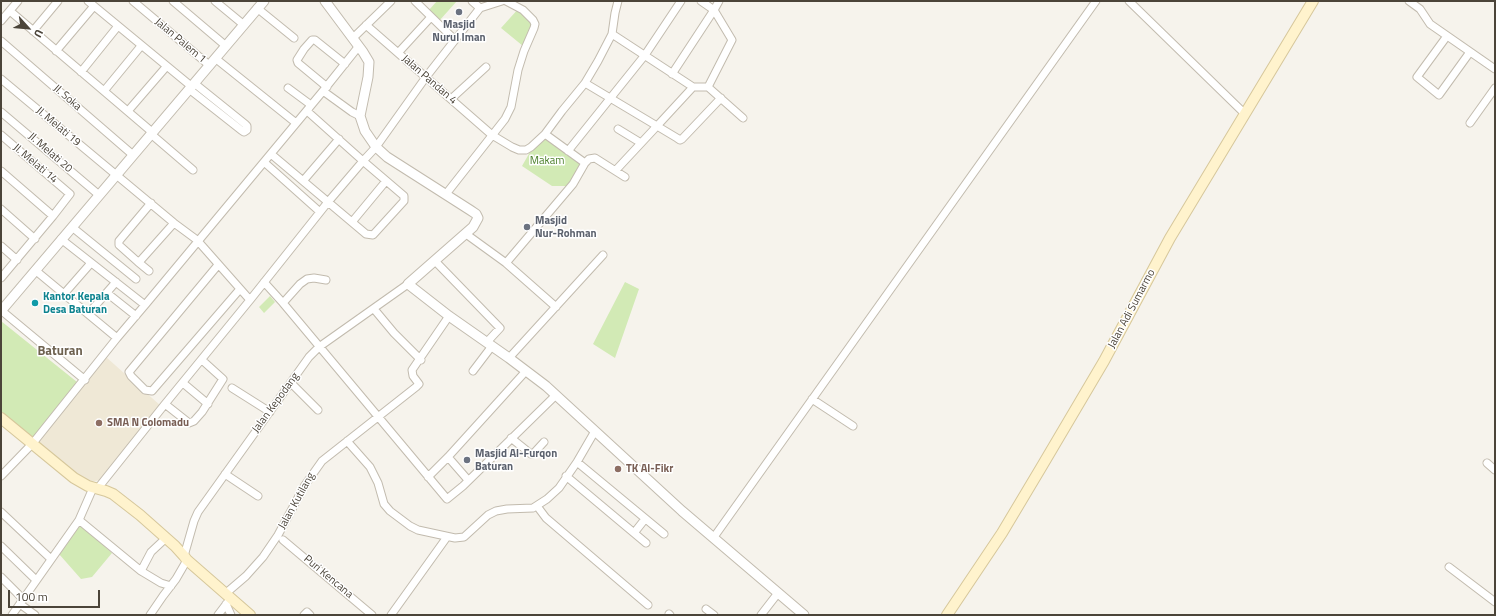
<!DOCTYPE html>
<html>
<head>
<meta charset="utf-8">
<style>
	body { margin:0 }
	#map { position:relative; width:1496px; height:616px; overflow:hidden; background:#f6f3ec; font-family:"Titillium Web",sans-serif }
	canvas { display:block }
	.frame { position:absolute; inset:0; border:2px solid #4b4439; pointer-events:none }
	.north { position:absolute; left:8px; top:8px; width:40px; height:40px; -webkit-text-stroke:3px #fff; paint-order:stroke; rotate:117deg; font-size:11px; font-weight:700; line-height:16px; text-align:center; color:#4b4439 }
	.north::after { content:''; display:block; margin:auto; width:14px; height:18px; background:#4b4439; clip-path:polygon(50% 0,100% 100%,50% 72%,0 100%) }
	.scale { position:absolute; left:8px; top:590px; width:92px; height:18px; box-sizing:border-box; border:2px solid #4b4439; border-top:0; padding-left:5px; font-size:12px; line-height:14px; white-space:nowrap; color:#4b4439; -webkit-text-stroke:3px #fff; paint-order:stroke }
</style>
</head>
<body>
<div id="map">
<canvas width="1496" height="616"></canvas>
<div class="frame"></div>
<div class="north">U</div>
<div class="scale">100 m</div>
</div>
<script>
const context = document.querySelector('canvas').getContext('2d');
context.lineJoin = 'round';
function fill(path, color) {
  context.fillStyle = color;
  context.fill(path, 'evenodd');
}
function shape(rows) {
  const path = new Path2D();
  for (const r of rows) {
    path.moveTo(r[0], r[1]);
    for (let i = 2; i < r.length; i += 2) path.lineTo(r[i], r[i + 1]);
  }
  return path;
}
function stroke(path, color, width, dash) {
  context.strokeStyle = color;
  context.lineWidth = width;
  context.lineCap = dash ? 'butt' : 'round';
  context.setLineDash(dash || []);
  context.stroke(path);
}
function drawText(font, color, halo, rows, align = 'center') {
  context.font = font + ' "Titillium Web",sans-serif';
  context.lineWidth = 3;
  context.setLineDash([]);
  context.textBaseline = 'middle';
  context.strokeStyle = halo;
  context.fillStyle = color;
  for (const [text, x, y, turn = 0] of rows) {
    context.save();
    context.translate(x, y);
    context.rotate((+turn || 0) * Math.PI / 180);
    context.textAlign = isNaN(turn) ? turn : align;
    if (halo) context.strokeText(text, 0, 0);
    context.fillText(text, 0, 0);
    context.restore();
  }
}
const education = shape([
	[106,357,161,406,102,480,88,482,37,441]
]);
const green = shape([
	[437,1,457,1,439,21,429,10],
	[519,8,529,17,532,26,523,46,501,28],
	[545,136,581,164,580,168,568,186,552,186,522,166,530,152],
	[625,282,639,289,615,358,593,344],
	[270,296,275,302,264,313,259,307],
	[1,321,77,382,33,437,1,411],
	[82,526,112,553,92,577,81,579,59,554,78,527]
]);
const minor = shape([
	[88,1,191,86],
	[133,1,209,65],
	[173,1,226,46],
	[215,1,244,25],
	[415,1,455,40],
	[472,1,480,8],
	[719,1,714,10,732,40,708,87,743,118],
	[1129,1,1244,113],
	[1409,1,1420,9,1430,24,1495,69],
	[257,8,294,38],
	[10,11,152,132],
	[1,21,18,1],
	[366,25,492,135,512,147,519,150,526,150,531,147,545,134,585,163,573,184,506,263],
	[33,31,58,1],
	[612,34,693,87],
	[1447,36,1417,77,1439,95,1470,52],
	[353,38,391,1],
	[1,41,133,155],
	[56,51,94,6],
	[398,53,431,17],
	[215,58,296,123],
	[81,72,118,26],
	[672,74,714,10,701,1],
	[1,79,174,223,197,240,250,300,328,202,271,154],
	[585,83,657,126,616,170],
	[327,87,298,63,297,60,304,49,312,40,315,40,345,64],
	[708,87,693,87,657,126,677,138,680,140,682,139,721,98],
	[288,88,311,105],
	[189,89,241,130,244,132,247,130,247,126,245,124,194,83],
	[104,91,141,46],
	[323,91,352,112,360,116],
	[451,99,486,67],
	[128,111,166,67],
	[307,111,363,161,404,196,404,201,373,235,366,234,328,202,363,161,376,147,426,77,480,8,502,1],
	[1,112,99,195],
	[1470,123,1495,88],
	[618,129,641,143],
	[151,134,193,170],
	[545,134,562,111,585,83,598,61,612,34,615,13,618,1],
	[1,135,70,194,53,216,1,278],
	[568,151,645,55,681,1],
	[264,162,320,212],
	[585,163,589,159,595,158,625,177],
	[1,171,53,216],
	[303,181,339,139],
	[446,194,505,119,511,107,518,70,524,51,534,28,535,24,533,20,523,10,506,1],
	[151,203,119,241,119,245,138,262,141,260,174,223],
	[1,209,35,239],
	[352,222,386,181],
	[72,227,136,279],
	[466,234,506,263,556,307],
	[61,239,145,305,323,91,359,46],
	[1,246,17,260],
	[435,261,500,328,487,342],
	[138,262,149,271],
	[218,265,129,372,131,376,145,390,152,391,240,289],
	[35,270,117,338,145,305],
	[264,282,283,303,447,499,463,486,556,395],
	[107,293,136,316],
	[63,295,91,263],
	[283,303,300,284,307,279,314,278,326,280],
	[374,309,394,333,421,360],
	[2,311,85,380],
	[88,314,116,282],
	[509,358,603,255],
	[202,360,223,379,202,412,194,421,189,423,165,404,250,300],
	[473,371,492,346],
	[183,383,208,404],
	[291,383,318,410],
	[232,388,270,412],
	[812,399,853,426],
	[511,438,531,454,533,454,544,442],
	[347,441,370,467,378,483,384,504,390,511,410,526,418,530,455,538,464,537,488,515,496,511,507,509,533,508,547,499,559,488,577,462,595,431],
	[448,457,468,480],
	[577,462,664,534],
	[1487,463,1495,470],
	[225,474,258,496],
	[1,476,33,443,117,338],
	[566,476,646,543],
	[428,477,448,457,526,371],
	[98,488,165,404],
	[537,506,546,518,648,605],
	[1,512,51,559],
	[79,520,141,571,161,583,171,586],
	[634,533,645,519],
	[714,537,1096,1],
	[283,540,372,615],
	[1,546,36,580],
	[184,556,194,521,198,512,309,357,319,347,408,284],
	[1449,567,1495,602],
	[141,571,151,552,166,538],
	[1,577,23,599],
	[225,594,246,576,263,557,278,535,305,485,322,461,416,387,419,384,413,376,412,370,449,316],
	[20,604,35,615],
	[226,604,231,615],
	[706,609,714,615],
	[669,614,670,615],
	[12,615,79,520,93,488],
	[150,615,163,596,176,579,187,560],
	[218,615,231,598],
	[304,615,307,612,310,615],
	[391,615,447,537],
	[761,615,778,593]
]);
const tertiary = shape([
	[325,1,363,52,369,62,368,77,360,116,365,131,376,147,387,157,470,210,476,214,478,218,473,227,408,284,449,316,509,358,546,386,682,511,804,615],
	[1,311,264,1]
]);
const secondary = shape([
	[1,418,74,478,88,486,106,491,113,494,140,515,175,546,184,556,187,560,250,615],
	[947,615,1002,533,1042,466,1104,361,1170,238,1313,1]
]);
const markers = [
	[459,12,4,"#6b7280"],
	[527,227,4,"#6b7280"],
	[35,303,4,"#0f9aa8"],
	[99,423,4,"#8d6e63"],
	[467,460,4,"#6b7280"],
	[618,469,4,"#8d6e63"]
];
const worshipNames = [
	["Masjid",459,25,"center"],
	["Nurul Iman",459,38,"center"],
	["Masjid",535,221],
	["Nur-Rohman",535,234],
	["Masjid Al-Furqon",475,454],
	["Baturan",475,467]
];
const streetNames = [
	["Jalan Palem 1",180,41,40],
	["Jalan Pandan 4",429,80,41],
	["Jl. Soka",67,98,41],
	["Jl. Melati 19",58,127,40],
	["Jl. Melati 20",50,153,41],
	["Jl. Melati 14",35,164,40],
	["Jalan Adi Sumarmo",1132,309,-62],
	["Jalan Kepodang",276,403,-54],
	["Jalan Kutilang",297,501,-61],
	["Puri Kencana",328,577,40]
];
const parkNames = [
	["Makam",547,161]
];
const cultureNames = [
	["Kantor Kepala",43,297],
	["Desa Baturan",43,310]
];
const educationNames = [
	["SMA N Colomadu",107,423],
	["TK Al-Fikr",626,469]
];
const quarterNames = [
	["Baturan",60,352]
];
fill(education, '#efe8d6');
fill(green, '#d2eab5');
stroke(minor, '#c2bbae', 9);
stroke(tertiary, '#c2bbae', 11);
stroke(secondary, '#d6c79b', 12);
stroke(minor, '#fff', 7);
stroke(tertiary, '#fff', 9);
stroke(secondary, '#fff3cd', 10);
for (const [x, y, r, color] of markers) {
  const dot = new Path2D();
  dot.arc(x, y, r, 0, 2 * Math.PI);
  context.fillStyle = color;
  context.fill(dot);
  stroke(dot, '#fff', 1.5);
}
drawText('bold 11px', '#5b616d', '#fff', worshipNames, 'left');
drawText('11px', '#4b4439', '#fff', streetNames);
drawText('11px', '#4a7f2a', '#fff', parkNames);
drawText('bold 11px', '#0d838f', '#fff', cultureNames, 'left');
drawText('bold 11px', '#785e54', '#fff', educationNames, 'left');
drawText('bold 13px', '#6e6250', '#fff', quarterNames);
</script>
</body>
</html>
